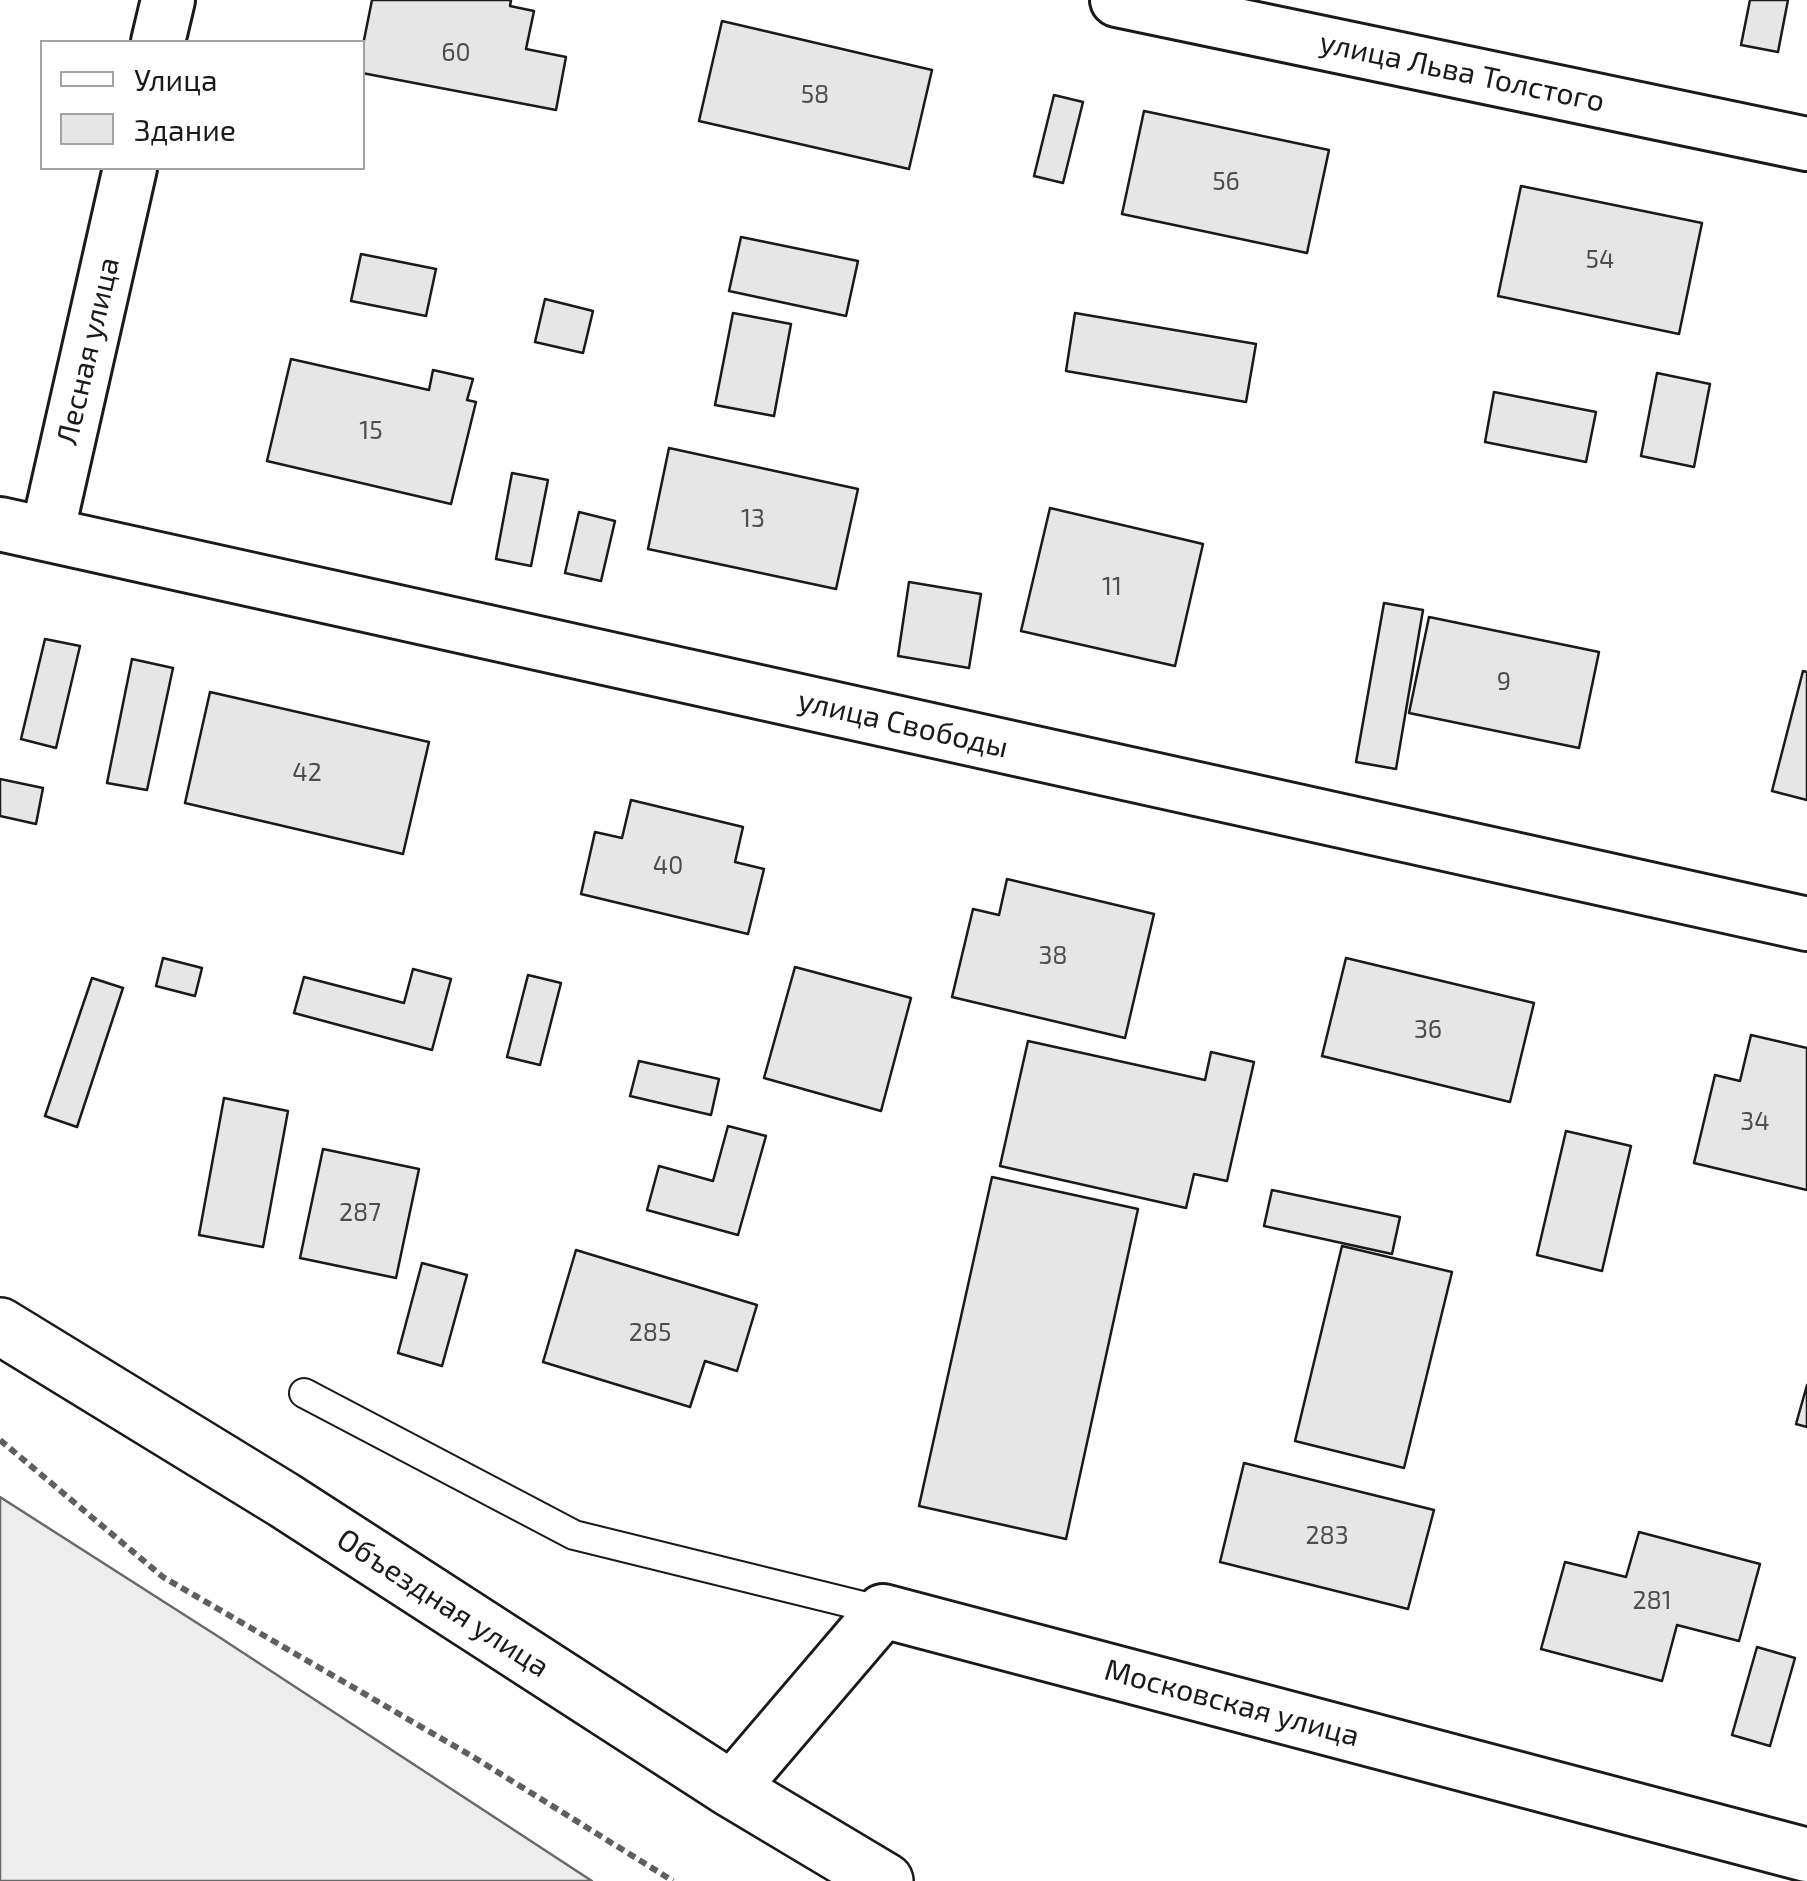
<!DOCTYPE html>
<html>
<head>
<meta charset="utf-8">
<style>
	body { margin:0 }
	#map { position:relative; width:1807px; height:1881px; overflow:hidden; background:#fff; font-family:"Exo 2",sans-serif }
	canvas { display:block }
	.legend { position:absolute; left:40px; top:40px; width:325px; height:130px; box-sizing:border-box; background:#fff; border:2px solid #a3a3a3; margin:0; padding:12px 18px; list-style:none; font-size:30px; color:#1a1a1a }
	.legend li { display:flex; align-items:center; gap:20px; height:50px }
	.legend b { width:50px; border:2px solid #a3a3a3 }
</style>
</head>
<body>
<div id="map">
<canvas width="1807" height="1881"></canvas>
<ul class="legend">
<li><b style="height:12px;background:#fff"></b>Улица</li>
<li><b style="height:28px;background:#e6e6e6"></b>Здание</li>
</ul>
</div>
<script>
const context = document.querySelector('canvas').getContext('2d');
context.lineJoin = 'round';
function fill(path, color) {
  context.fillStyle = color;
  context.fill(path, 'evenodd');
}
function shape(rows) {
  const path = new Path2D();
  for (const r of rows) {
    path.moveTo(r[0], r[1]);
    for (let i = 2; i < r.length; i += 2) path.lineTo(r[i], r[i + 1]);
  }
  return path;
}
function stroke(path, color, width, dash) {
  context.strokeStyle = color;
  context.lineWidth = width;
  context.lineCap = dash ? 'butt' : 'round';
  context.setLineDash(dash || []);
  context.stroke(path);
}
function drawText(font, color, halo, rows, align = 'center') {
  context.font = font + ' "Exo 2",sans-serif';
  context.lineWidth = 8;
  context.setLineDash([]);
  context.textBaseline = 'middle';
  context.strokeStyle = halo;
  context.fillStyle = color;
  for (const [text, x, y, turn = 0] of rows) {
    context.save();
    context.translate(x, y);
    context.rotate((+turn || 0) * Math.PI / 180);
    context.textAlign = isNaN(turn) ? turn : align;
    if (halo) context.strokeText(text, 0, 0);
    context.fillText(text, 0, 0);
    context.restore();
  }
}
const built = shape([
	[0,1497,219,1637,592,1881,0,1881,0,1497]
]);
const building = shape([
	[372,0,511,0,510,6,534,11,526,49,566,57,556,110,362,73,362,50,372,0],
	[1750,0,1788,0,1778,52,1741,45,1750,0],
	[722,21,932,70,909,169,699,121,722,21],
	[1054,95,1083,102,1063,183,1034,176,1054,95],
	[1144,111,1329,150,1307,253,1122,214,1144,111],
	[1521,186,1702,223,1679,334,1498,296,1521,186],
	[741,237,858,261,846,316,729,291,741,237],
	[361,254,436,269,426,316,351,301,361,254],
	[545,299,593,311,583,353,535,342,545,299],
	[733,313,791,324,774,416,715,405,733,313],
	[1075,313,1256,344,1246,402,1066,371,1075,313],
	[291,359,429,390,433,370,473,379,467,400,476,402,451,504,267,461,291,359],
	[1657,373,1710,384,1694,467,1641,456,1657,373],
	[1494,392,1596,412,1586,462,1485,442,1494,392],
	[669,448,858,489,836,589,648,549,669,448],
	[512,473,548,480,531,566,496,559,512,473],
	[1050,508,1203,544,1175,666,1021,631,1050,508],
	[579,512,615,521,601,581,565,573,579,512],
	[909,582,981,594,969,668,898,656,909,582],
	[1384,603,1423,610,1396,769,1356,762,1384,603],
	[1429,617,1599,652,1579,748,1409,713,1429,617],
	[45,639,80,646,56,748,21,739,45,639],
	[132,659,173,668,147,790,107,783,132,659],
	[1803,671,1807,672,1807,800,1772,791,1803,671],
	[210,692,429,742,403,854,185,803,210,692],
	[0,779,43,788,36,824,0,816,0,779],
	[631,800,743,827,735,862,764,869,748,934,581,894,595,832,622,838,631,800],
	[1007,879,1154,914,1125,1038,952,997,973,909,999,915,1007,879],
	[163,958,202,968,195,996,156,986,163,958],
	[1346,958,1534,1003,1510,1102,1322,1056,1346,958],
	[795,967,911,998,881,1111,764,1078,795,967],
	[413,969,451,979,432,1050,294,1013,304,977,404,1003,413,969],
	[528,975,561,983,540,1065,507,1057,528,975],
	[92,978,123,988,77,1127,45,1116,92,978],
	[1751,1035,1807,1048,1807,1190,1694,1163,1715,1075,1740,1081,1751,1035],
	[1028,1041,1205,1080,1211,1052,1254,1062,1227,1181,1194,1174,1186,1208,1000,1166,1028,1041],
	[639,1061,719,1079,711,1115,630,1096,639,1061],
	[224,1098,288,1111,263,1247,199,1235,224,1098],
	[728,1126,766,1136,738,1235,647,1210,659,1166,713,1181,728,1126],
	[1566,1131,1631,1146,1602,1271,1537,1255,1566,1131],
	[323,1149,419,1169,396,1278,300,1258,323,1149],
	[992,1177,1138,1209,1066,1539,919,1506,992,1177],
	[1272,1190,1400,1217,1392,1254,1264,1226,1272,1190],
	[1342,1246,1452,1272,1404,1468,1295,1441,1342,1246],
	[576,1250,757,1305,737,1371,705,1361,690,1407,543,1362,576,1250],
	[422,1263,467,1275,442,1366,398,1353,422,1263],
	[1807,1385,1807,1427,1796,1424,1807,1385],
	[1244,1463,1434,1510,1408,1609,1220,1562,1244,1463],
	[1639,1532,1760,1564,1739,1641,1677,1625,1662,1681,1541,1649,1565,1562,1626,1577,1639,1532],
	[1757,1647,1795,1658,1770,1746,1732,1735,1757,1647]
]);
const path = shape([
	[0,1440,163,1577,475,1758,673,1881]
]);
const service = shape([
	[304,1393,574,1535,883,1611]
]);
const minor = shape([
	[1117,0,1807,144],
	[158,42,168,0],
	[0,524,1807,924],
	[47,534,130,168],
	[731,1789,883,1611,1807,1855]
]);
const tertiary = shape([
	[0,1326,284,1500,731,1789,885,1881]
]);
const numberNames = [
	["60",456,53],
	["58",815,95],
	["56",1226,182],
	["54",1600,260],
	["15",371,431],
	["13",753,519],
	["11",1112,587],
	["9",1504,682],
	["42",307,773],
	["40",668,866],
	["38",1053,956],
	["36",1428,1030],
	["34",1755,1122],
	["287",360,1213],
	["285",650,1333],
	["283",1327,1536],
	["281",1652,1601]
];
const streetNames = [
	["улица Льва Толстого",1462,72,12],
	["Лесная улица",88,351,-77],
	["улица Свободы",903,724,13],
	["Объездная улица",443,1603,33],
	["Московская улица",1232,1703,15]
];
fill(built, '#ededed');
stroke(built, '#6a6a6a', 2.5);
fill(building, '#e6e6e6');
stroke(building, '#1a1a1a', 2.5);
stroke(service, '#1a1a1a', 32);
stroke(minor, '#1a1a1a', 58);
stroke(tertiary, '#1a1a1a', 60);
stroke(path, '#5f5f5f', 6, [8, 5]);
stroke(service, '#fff', 28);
stroke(minor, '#fff', 52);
stroke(tertiary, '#fff', 55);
drawText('25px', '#4d4d4d', null, numberNames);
drawText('30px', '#1a1a1a', '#fff', streetNames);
</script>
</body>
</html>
